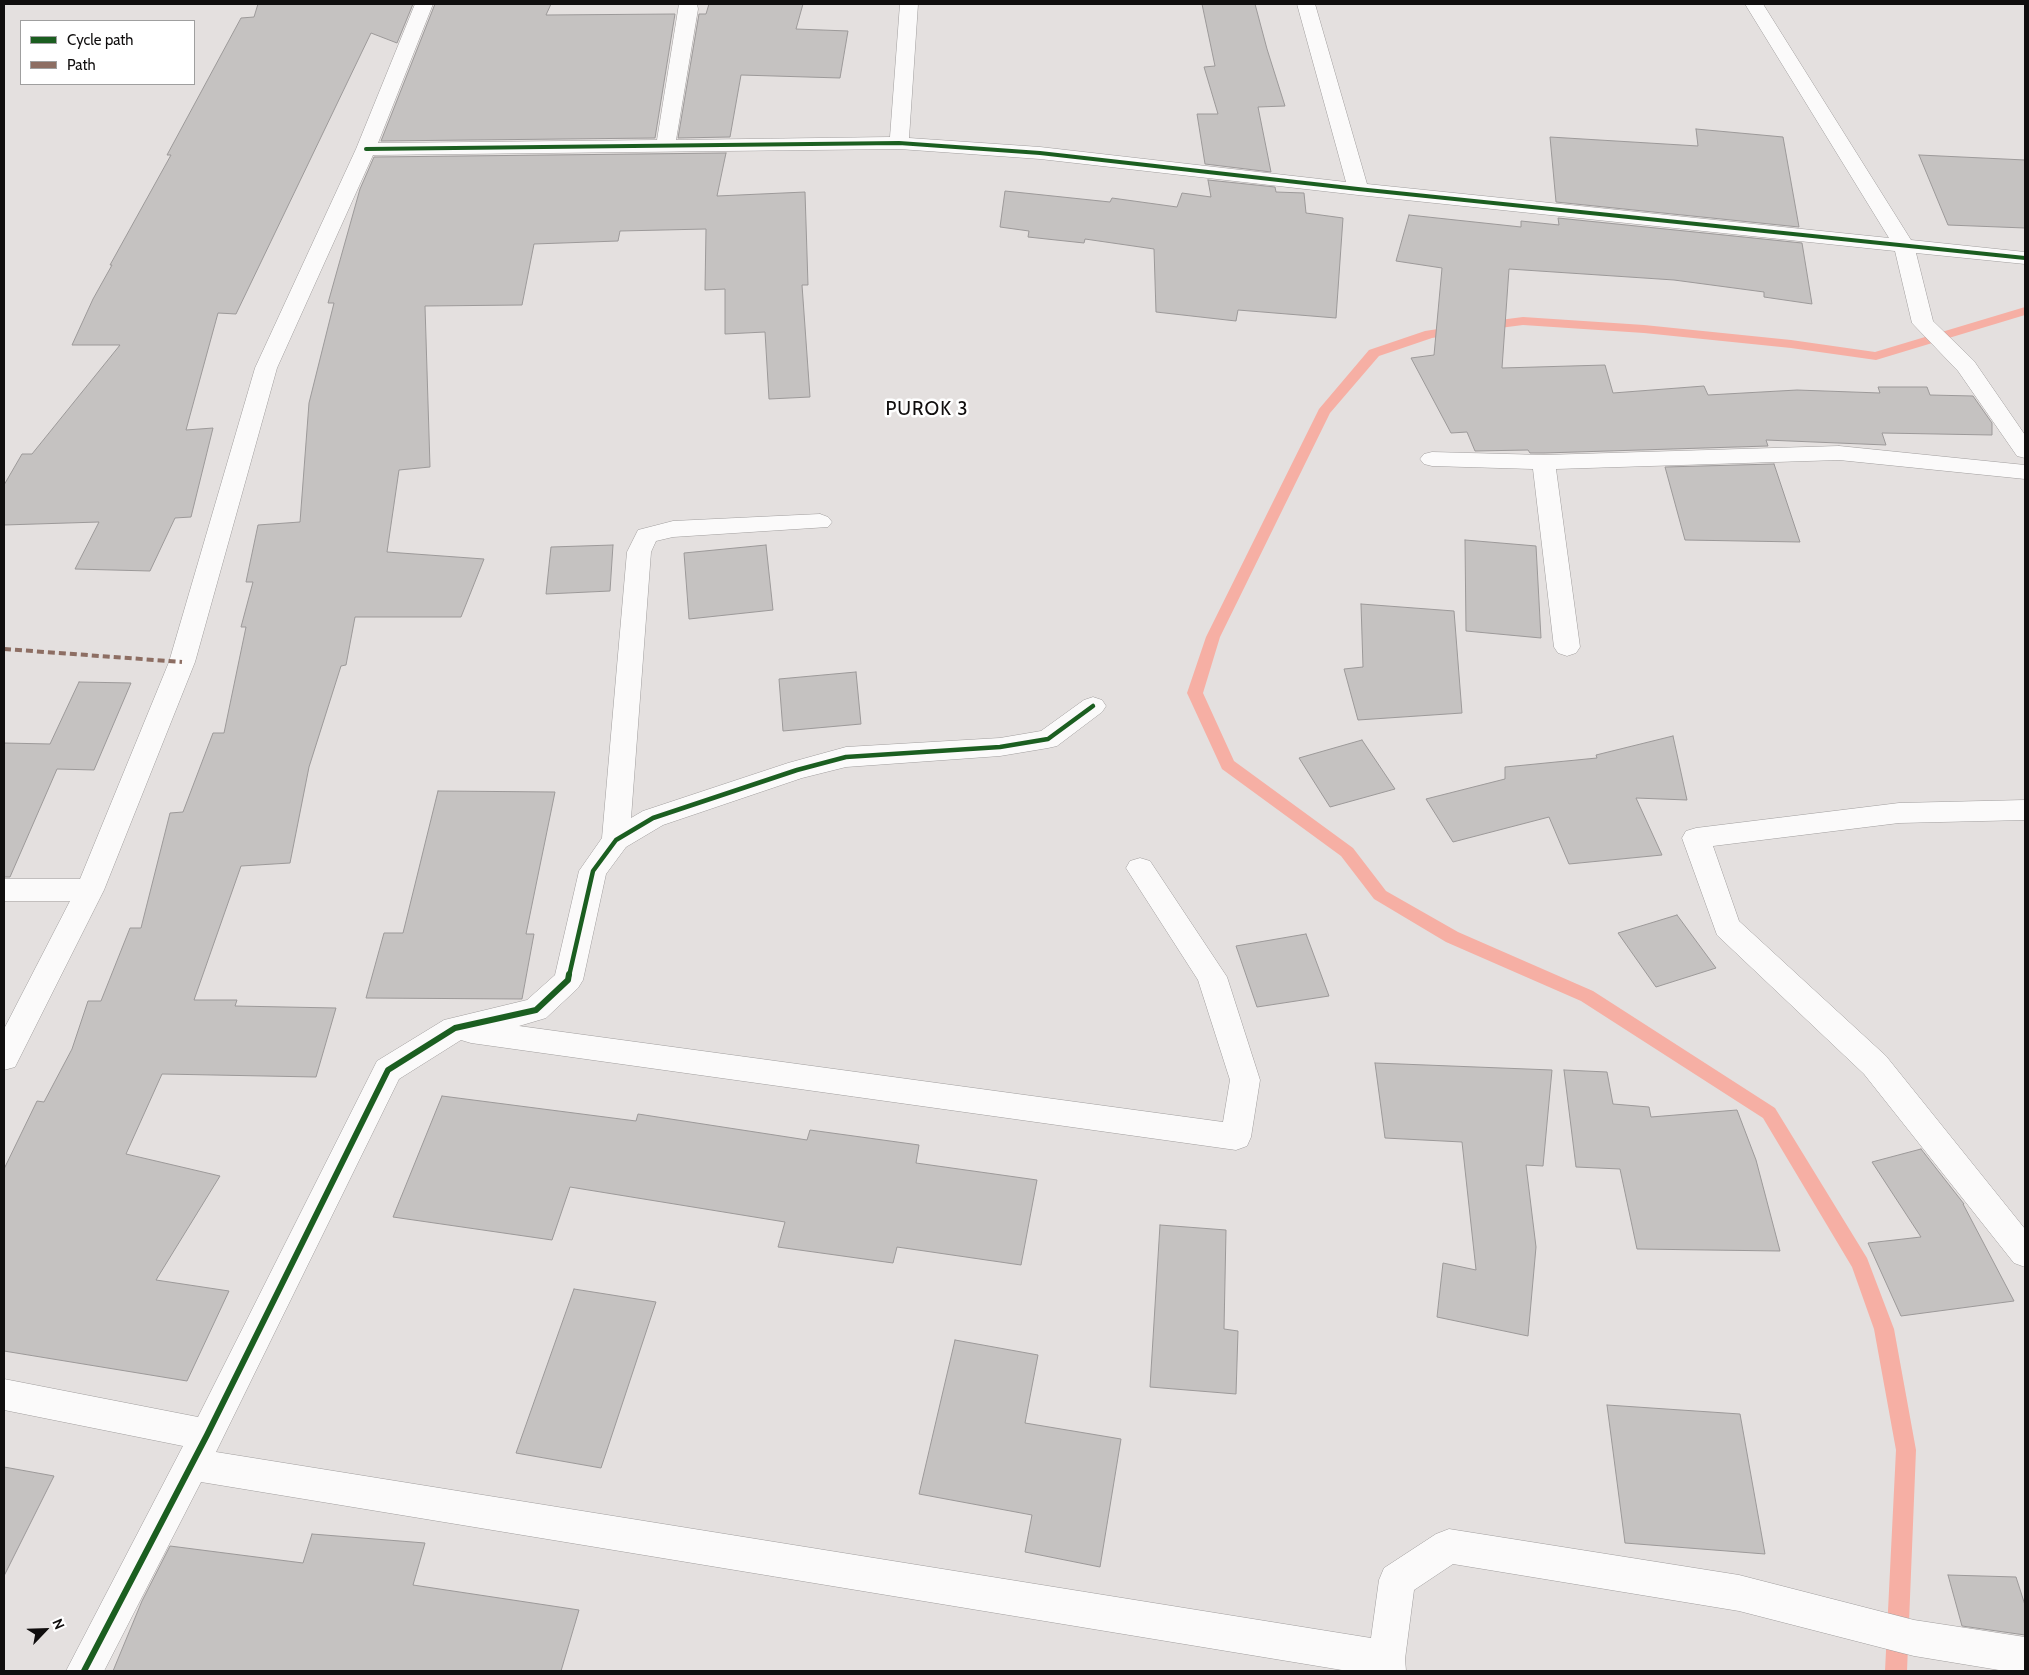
<!DOCTYPE html>
<html>
<head>
<meta charset="utf-8">
<style>
	body { margin:0 }
	#map { position:relative; width:2029px; height:1675px; overflow:hidden; background:#e4e0df; font-family:Cabin,sans-serif }
	canvas { display:block }
	.frame { position:absolute; inset:0; border:5px solid #100e0e; pointer-events:none }
	.legend { position:absolute; left:20px; top:20px; width:175px; height:65px; box-sizing:border-box; background:#fff; border:1px solid #9f9f9f; margin:0; padding:6px 9px; list-style:none; font-size:15px; color:#100e0e }
	.legend li { display:flex; align-items:center; gap:10px; height:25px }
	.legend b { width:25px; border:1px solid #9f9f9f }
	.north { position:absolute; left:20px; top:1605px; width:50px; height:50px; -webkit-text-stroke:4px #fff; paint-order:stroke; rotate:66deg; font-size:14px; font-weight:700; line-height:20px; text-align:center; color:#100e0e }
	.north::after { content:''; display:block; margin:auto; width:18px; height:22px; background:#100e0e; clip-path:polygon(50% 0,100% 100%,50% 72%,0 100%) }
</style>
</head>
<body>
<div id="map">
<canvas width="2029" height="1675"></canvas>
<div class="frame"></div>
<ul class="legend">
<li><b style="height:6px;background:#1b5e20"></b>Cycle path</li>
<li><b style="height:6px;background:#8d6e63"></b>Path</li>
</ul>
<div class="north">N</div>
</div>
<script>
const context = document.querySelector('canvas').getContext('2d');
context.lineJoin = 'round';
function shape(rows) {
  const path = new Path2D();
  for (const r of rows) {
    path.moveTo(r[0], r[1]);
    for (let i = 2; i < r.length; i += 2) path.lineTo(r[i], r[i + 1]);
  }
  return path;
}
function fill(path, color) {
  context.fillStyle = color;
  context.fill(path, 'evenodd');
}
function stroke(path, color, width, dash) {
  context.strokeStyle = color;
  context.lineWidth = width;
  context.lineCap = dash ? 'butt' : 'round';
  context.setLineDash(dash || []);
  context.stroke(path);
}
function drawText(font, color, halo, rows, align = 'center') {
  context.font = font + ' Cabin,sans-serif';
  context.lineWidth = 5;
  context.setLineDash([]);
  context.textBaseline = 'middle';
  context.strokeStyle = halo;
  context.fillStyle = color;
  for (const [text, x, y, turn = 0] of rows) {
    context.save();
    context.translate(x, y);
    context.rotate((+turn || 0) * Math.PI / 180);
    context.textAlign = isNaN(turn) ? turn : align;
    if (halo) context.strokeText(text, 0, 0);
    context.fillText(text, 0, 0);
    context.restore();
  }
}
const stream = shape([
	[2025,307,2025,315,1876,360,1791,348,1644,333,1523,325,1484,330,1478,326,1484,322,1523,317,1644,325,1791,340,1875,352,2025,307],
	[1457,326,1462,327,1463,330,1462,333,1432,338,1379,356,1330,413,1220,637,1203,693,1234,761,1353,848,1386,891,1458,932,1593,991,1775,1108,1867,1258,1894,1329,1916,1450,1907,1671,1885,1671,1896,1450,1874,1329,1852,1267,1763,1118,1581,1001,1446,942,1374,899,1341,856,1222,769,1187,693,1206,637,1319,409,1369,350,1425,331,1457,326]
]);
const building = shape([
	[258,4,413,4,397,43,371,33,236,314,218,313,186,430,213,428,191,517,175,518,150,571,75,569,99,522,4,525,4,485,22,454,32,454,120,345,72,345,93,299,112,265,110,265,171,155,167,155,241,18,254,17,258,4],
	[435,4,551,4,546,15,675,14,655,138,381,141,435,4],
	[709,4,803,4,796,29,848,31,840,78,741,75,730,137,678,138,699,14,706,14,709,4],
	[1202,4,1255,4,1267,49,1285,106,1258,107,1271,172,1205,164,1197,114,1218,114,1204,67,1215,66,1202,4],
	[1696,129,1783,137,1799,227,1556,202,1550,137,1698,146,1696,129],
	[726,153,717,196,805,192,808,285,802,285,810,397,769,399,765,332,725,334,725,289,705,290,706,229,620,231,618,241,534,244,522,305,425,306,430,467,399,470,387,552,484,559,461,617,355,617,346,665,341,666,309,767,290,863,241,866,194,1000,237,1000,235,1006,336,1008,316,1077,162,1074,126,1154,220,1176,156,1280,229,1291,187,1381,4,1351,4,1169,37,1101,44,1102,72,1049,88,1001,101,1001,130,928,141,928,170,813,183,812,213,733,224,733,246,627,241,627,253,582,246,582,258,525,300,522,309,403,334,303,328,303,360,189,374,157,726,153],
	[1919,155,2025,160,2025,228,1948,225,1919,155],
	[1208,180,1275,187,1276,192,1304,193,1306,213,1343,218,1336,318,1238,310,1236,321,1156,312,1154,249,1085,239,1084,243,1028,237,1029,231,1000,227,1005,191,1110,202,1112,198,1177,207,1182,193,1211,197,1208,180],
	[1409,215,1521,227,1521,221,1559,225,1558,218,1802,243,1812,304,1764,297,1764,292,1674,280,1509,269,1502,368,1605,365,1613,393,1704,386,1708,395,1797,390,1880,393,1878,387,1927,387,1930,395,1973,396,1992,423,1992,435,1882,433,1886,445,1766,440,1768,446,1544,453,1530,453,1528,450,1475,451,1467,432,1451,433,1411,358,1434,355,1442,268,1396,261,1409,215],
	[1774,464,1800,542,1685,540,1665,467,1774,464],
	[1465,540,1536,546,1541,638,1466,631,1465,540],
	[613,545,610,591,546,594,551,547,613,545],
	[766,545,773,610,689,619,684,553,766,545],
	[1361,604,1454,611,1462,713,1358,720,1344,669,1363,667,1361,604],
	[856,672,861,724,783,731,779,679,856,672],
	[79,682,131,683,94,770,57,769,10,877,4,877,4,743,50,744,79,682],
	[1673,736,1687,800,1636,798,1662,855,1569,864,1549,817,1453,842,1426,799,1505,779,1505,767,1597,758,1596,755,1673,736],
	[1362,740,1395,789,1330,807,1299,758,1362,740],
	[438,791,555,792,526,934,534,934,522,999,366,998,384,933,403,933,438,791],
	[1677,915,1716,968,1656,987,1618,933,1677,915],
	[1306,934,1329,996,1257,1007,1236,946,1306,934],
	[1375,1063,1552,1070,1543,1166,1526,1165,1536,1247,1528,1336,1437,1317,1443,1263,1476,1270,1462,1142,1385,1138,1375,1063],
	[1564,1070,1607,1072,1613,1104,1649,1107,1651,1117,1737,1110,1756,1160,1780,1251,1637,1249,1620,1169,1576,1167,1564,1070],
	[442,1096,636,1121,638,1114,807,1140,810,1130,919,1145,916,1163,1037,1180,1021,1265,897,1247,893,1263,778,1247,785,1222,570,1187,552,1240,393,1217,442,1096],
	[1921,1149,1964,1204,1963,1204,2014,1301,1901,1316,1868,1243,1921,1237,1872,1162,1921,1149],
	[1160,1225,1226,1230,1224,1329,1238,1331,1236,1394,1150,1387,1160,1225],
	[574,1289,656,1302,601,1468,516,1453,574,1289],
	[955,1340,1038,1355,1025,1423,1121,1439,1100,1567,1025,1552,1032,1515,919,1494,955,1340],
	[1607,1405,1740,1414,1765,1554,1625,1543,1607,1405],
	[4,1467,54,1476,4,1576,4,1467],
	[312,1534,425,1543,413,1585,579,1610,561,1671,113,1671,142,1601,170,1546,303,1563,312,1534],
	[1948,1575,2016,1577,2025,1605,2025,1635,1962,1626,1948,1575]
]);
const street = shape([
	[415,4,433,4,378,143,657,140,679,4,697,4,698,9,676,140,890,137,900,4,918,4,909,138,1040,147,1346,182,1297,4,1315,4,1367,184,1889,238,1745,4,1763,4,1911,240,2025,252,2025,264,1916,253,1933,321,1974,361,2025,435,2025,458,2017,456,1958,371,1912,323,1895,251,1358,195,1040,159,899,149,373,155,277,368,195,662,104,890,15,1067,4,1070,4,1029,70,901,4,901,4,879,80,879,169,662,255,368,356,149,415,4],
	[1839,446,2025,465,2025,479,1839,460,1556,469,1580,647,1576,653,1567,656,1558,653,1554,647,1533,469,1432,466,1424,464,1420,459,1424,454,1432,452,1544,455,1839,446],
	[820,514,828,517,832,522,828,527,673,537,656,541,651,552,631,818,643,811,788,763,846,747,1000,738,1041,731,1084,700,1093,697,1102,700,1106,706,1102,712,1057,746,1048,748,1000,756,846,767,802,778,663,825,626,847,606,874,583,980,578,988,546,1018,519,1026,1223,1122,1230,1080,1198,980,1126,868,1130,861,1140,858,1150,861,1227,977,1260,1080,1251,1137,1247,1146,1236,1150,471,1043,461,1040,399,1079,216,1452,1371,1638,1379,1580,1384,1568,1436,1534,1449,1529,1739,1575,1914,1620,2025,1637,2025,1671,2005,1671,1914,1656,1739,1611,1453,1564,1414,1590,1405,1659,1406,1671,1348,1671,201,1482,104,1671,66,1671,183,1446,4,1410,4,1379,198,1417,377,1061,444,1020,527,1000,555,975,579,871,602,838,627,552,638,530,673,521,820,514],
	[2025,800,2025,820,1899,823,1713,846,1739,921,1886,1056,2025,1229,2025,1267,2014,1263,1864,1074,1717,935,1682,838,1686,831,1696,828,1899,803,2025,800]
]);
const quiet = shape([
	[4,649,182,662]
]);
const cyclewayFar2 = shape([
	[366,149,899,143,1040,153,1358,189,2025,258]
]);
const cyclewayFar1 = shape([
	[569,976,593,871,616,840,653,818,797,770,846,757,1000,747,1048,739,1093,706]
]);
const cycleway = shape([
	[84,1671,207,1435,388,1070,455,1028,536,1010,568,980,569,974]
]);
const neighbourhoodNames = [
	["PUROK 3",927,409]
];
fill(stream, '#f6afa4');
fill(building, '#c5c2c1');
stroke(building, '#9c9999', 1);
stroke(street, '#a19e9e', 1);
fill(street, '#fbfafa');
stroke(quiet, '#8d6e63', 4, [7, 4]);
stroke(cyclewayFar2, '#1b5e20', 4);
stroke(cyclewayFar1, '#1b5e20', 4.5);
stroke(cycleway, '#1b5e20', 6);
context.letterSpacing = '1px';
drawText('19px', '#100e0e', '#fff', neighbourhoodNames);
context.letterSpacing = '0px';
</script>
</body>
</html>
